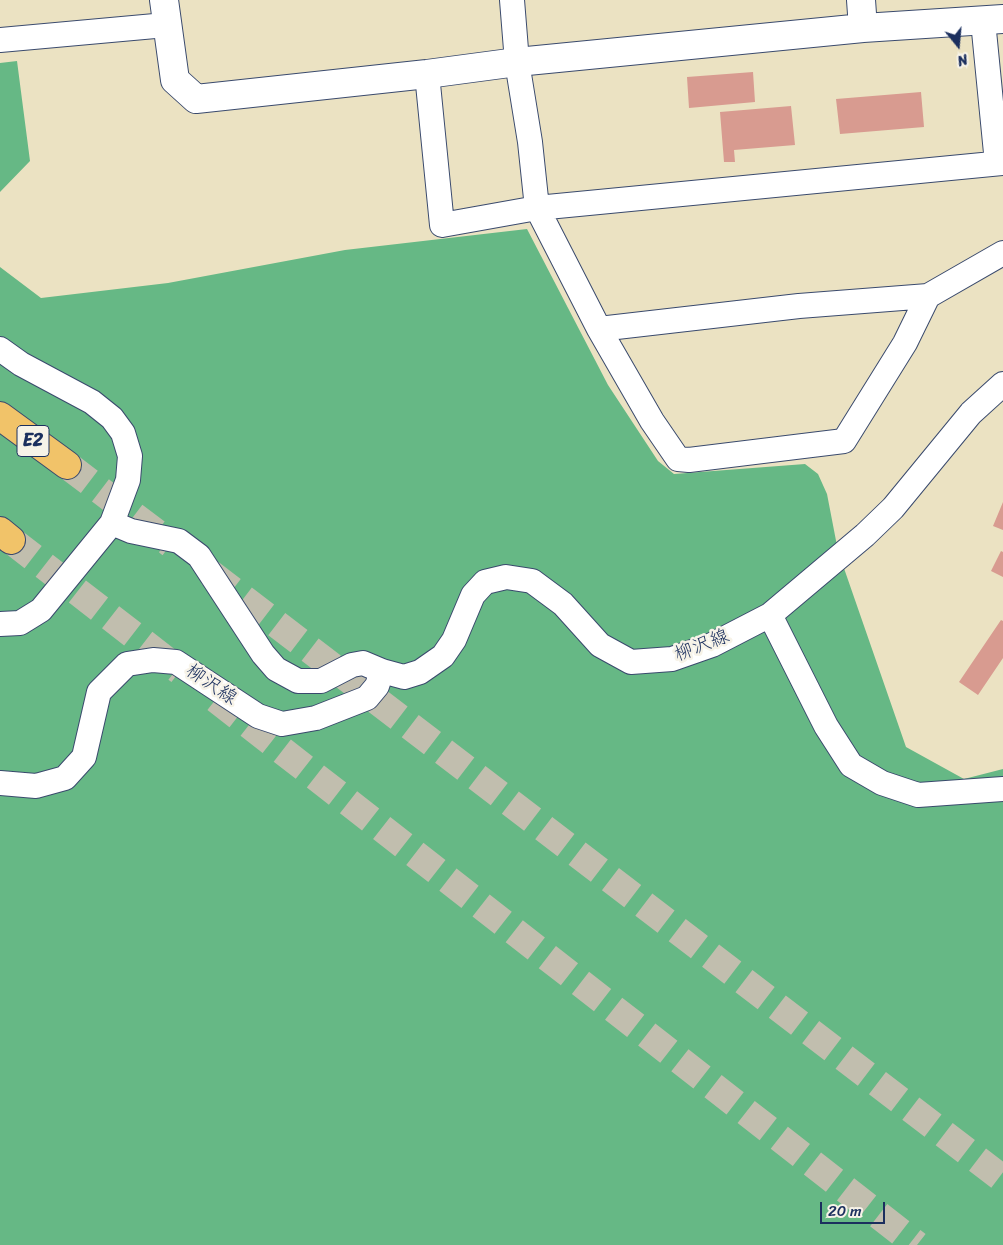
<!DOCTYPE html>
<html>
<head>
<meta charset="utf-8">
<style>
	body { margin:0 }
	#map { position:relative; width:1003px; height:1245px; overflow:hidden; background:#ebe2c2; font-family:Sriracha,sans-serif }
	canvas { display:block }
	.north { position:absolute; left:933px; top:20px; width:50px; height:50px; -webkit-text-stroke:4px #f7f3e8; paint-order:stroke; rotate:163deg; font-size:14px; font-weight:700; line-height:20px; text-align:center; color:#1b2f5e }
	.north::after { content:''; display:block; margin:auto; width:18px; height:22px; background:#1b2f5e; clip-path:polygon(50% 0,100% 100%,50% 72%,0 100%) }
	.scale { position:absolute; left:820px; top:1202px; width:65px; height:22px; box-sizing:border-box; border:2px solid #1b2f5e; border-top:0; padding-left:6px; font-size:15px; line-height:18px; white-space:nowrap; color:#1b2f5e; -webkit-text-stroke:4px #f7f3e8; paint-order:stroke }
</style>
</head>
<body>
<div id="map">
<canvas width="1003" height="1245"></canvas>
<div class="north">N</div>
<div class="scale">20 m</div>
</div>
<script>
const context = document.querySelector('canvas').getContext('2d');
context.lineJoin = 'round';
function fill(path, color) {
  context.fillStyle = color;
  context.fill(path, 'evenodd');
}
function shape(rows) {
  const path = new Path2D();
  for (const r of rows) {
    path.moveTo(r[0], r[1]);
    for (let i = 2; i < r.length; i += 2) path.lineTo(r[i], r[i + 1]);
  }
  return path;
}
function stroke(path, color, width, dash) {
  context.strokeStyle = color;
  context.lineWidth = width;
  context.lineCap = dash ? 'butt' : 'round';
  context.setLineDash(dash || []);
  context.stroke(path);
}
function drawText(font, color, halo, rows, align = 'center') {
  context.font = font + ' Sriracha,"Klee One",sans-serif';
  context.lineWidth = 5;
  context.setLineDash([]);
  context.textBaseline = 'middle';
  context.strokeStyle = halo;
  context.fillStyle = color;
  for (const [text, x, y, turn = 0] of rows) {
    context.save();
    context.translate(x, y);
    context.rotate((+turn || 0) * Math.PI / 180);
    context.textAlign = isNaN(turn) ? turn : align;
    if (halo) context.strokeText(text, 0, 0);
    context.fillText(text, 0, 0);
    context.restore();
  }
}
const forest = shape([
	[17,61,30,161,0,192,0,63],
	[527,229,608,385,658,461,674,474,805,464,818,474,827,494,838,551,906,747,964,779,1003,769,1003,1245,0,1245,0,267,41,298,168,283,345,250]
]);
const building = shape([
	[753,72,755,102,689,108,687,77],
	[921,92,924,127,840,134,836,99],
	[791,106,795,145,734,150,735,162,724,162,720,112],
	[1003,502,1003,530,993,526],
	[1001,551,1003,552,1003,577,991,571],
	[1001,620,1003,621,1003,658,978,695,959,682]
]);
const motorwayTunnel = shape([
	[67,465,171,544],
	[11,540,180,671],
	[210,573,1003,1179],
	[216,699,917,1245]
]);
const minor = shape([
	[512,0,517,62,530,142,537,208,599,329,652,421,678,459,689,460,844,441,905,343,928,296,1003,253],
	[983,21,997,163],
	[0,40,166,25],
	[427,74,442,225,537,208,1003,163],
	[599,329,799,306,928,296],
	[0,349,21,364,92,402,112,418,123,433,130,456,128,480,112,523,41,610,20,623,0,624],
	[112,523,131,531,179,541,199,556,263,654,276,669,298,681,321,681,352,665,363,663,382,671,404,677,420,672,443,656,454,640,473,595,485,582,506,577,532,581,563,604,600,645,631,662,672,659,712,645,770,615,865,535,893,508,971,413,1003,384],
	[770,615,826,726,851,765,882,783,918,795,1003,789],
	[0,783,36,786,65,778,84,757,99,692,127,664,153,660,176,662,258,716,282,724,316,718,367,698,377,686,382,671]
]);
const tertiary = shape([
	[164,0,175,80,196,99,427,74,517,62,863,28,1003,19],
	[861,0,863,28]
]);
const motorway = shape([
	[0,416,67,465],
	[0,531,11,540]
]);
const shields = [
	[33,441,32]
];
const shieldNames = [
	["E2",33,441]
];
const streetNames = [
	["柳沢線",702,646,-21],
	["柳沢線",211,685,34]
];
fill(forest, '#66b885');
fill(building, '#d89b90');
stroke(motorwayTunnel, '#c1beae', 28, [28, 14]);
stroke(minor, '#3a4a6d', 26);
stroke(tertiary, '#3a4a6d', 30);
stroke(motorway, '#3a4a6d', 30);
stroke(minor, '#fff', 24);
stroke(tertiary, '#fff', 28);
stroke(motorway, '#f1c369', 28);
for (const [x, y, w] of shields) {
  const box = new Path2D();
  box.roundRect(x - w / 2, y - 15.5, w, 31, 4);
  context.fillStyle = '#f7f3e8';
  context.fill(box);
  stroke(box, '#1b2f5e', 1);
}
drawText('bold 18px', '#1b2f5e', null, shieldNames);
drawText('19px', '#1b2f5e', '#f7f3e8', streetNames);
</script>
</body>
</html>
